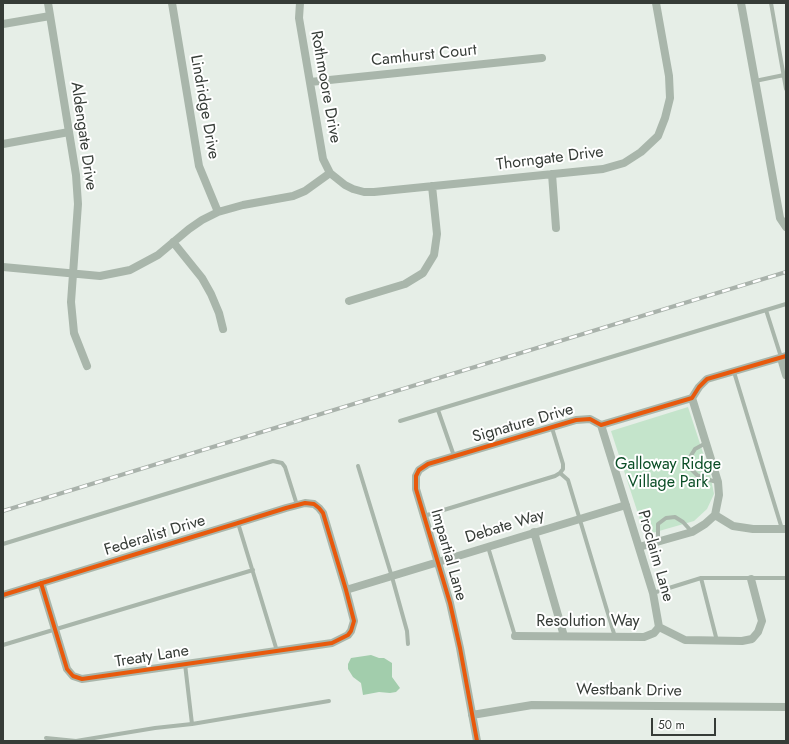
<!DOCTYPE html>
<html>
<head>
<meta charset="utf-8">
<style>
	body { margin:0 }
	#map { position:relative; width:789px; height:744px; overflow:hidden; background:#e6eee7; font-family:Jost,sans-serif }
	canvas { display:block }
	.frame { position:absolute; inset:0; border:4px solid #363c37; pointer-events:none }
	.scale { position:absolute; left:651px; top:718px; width:65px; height:18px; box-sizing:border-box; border:2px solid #363c37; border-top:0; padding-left:5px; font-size:12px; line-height:14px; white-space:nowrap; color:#363c37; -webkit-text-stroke:3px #fff; paint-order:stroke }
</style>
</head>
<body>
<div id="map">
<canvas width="789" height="744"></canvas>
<div class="frame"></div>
<div class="scale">50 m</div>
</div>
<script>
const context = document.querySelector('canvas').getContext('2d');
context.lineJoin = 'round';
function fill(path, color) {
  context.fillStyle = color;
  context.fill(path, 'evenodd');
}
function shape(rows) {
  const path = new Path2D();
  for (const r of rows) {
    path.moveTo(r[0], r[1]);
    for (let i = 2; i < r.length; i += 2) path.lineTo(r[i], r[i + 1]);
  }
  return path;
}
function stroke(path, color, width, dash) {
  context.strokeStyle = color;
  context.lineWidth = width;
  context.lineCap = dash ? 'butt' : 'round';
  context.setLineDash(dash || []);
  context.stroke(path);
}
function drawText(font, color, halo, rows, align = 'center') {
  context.font = font + ' Jost,sans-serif';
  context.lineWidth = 4;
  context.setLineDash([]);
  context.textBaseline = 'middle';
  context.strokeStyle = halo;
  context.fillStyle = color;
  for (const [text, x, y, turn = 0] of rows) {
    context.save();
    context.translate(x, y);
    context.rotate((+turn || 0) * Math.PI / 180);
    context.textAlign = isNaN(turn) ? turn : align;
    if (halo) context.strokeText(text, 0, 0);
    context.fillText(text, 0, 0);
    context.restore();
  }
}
const green = shape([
	[688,407,710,474,714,494,707,509,694,521,645,535,611,431]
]);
const water = shape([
	[371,655,379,658,384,658,392,663,392,677,400,688,396,692,390,693,379,692,363,695,361,683,353,677,348,669,348,664,351,658]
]);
const lane = shape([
	[771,3,786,89],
	[755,81,784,75],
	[766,310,781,357],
	[734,372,782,529],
	[438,410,454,456],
	[400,421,786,304],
	[706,443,695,449,690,457,691,469,697,475,706,479,717,482],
	[358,466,392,577,407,631,408,644],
	[560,473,568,480,615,637],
	[424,516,555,476,560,473,563,469,563,464,552,428],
	[238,523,277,651],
	[658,541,658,524,666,518,675,517,683,522,692,532],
	[3,544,273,461,282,463,285,467,297,505],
	[488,547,515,636],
	[701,578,717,641],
	[653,593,701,578,786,578],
	[3,645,253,570],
	[185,664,192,724,329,701],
	[46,738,76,741,155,728,192,724]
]);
const street = shape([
	[48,3,76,175,78,204,71,302,74,333,87,366],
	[172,3,199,166,218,212],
	[300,3,299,18,323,159,330,173,345,185,353,189,364,192,374,192,603,169,624,163,641,152,658,136,665,118,670,98,669,76,656,3],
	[741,3,779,212,780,218,786,227],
	[3,24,50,16],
	[310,82,542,58],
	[3,144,69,132],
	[552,174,556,228],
	[173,242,202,278,211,294,219,313,223,329],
	[3,267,100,276,130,270,158,255,189,229,202,220,218,212,243,205,293,196,305,191,330,173],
	[349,301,405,284,423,273,434,255,437,234,432,186],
	[781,358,786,375],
	[692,398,718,482,719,495,715,515],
	[601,425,653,593,659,627],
	[534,532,564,636],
	[639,547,692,532,705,524,715,515,733,526,753,529,786,529],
	[346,590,626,505],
	[3,595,133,555,238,523,286,508,305,503,314,504,319,508,323,513,346,590,354,621,351,631,348,635,332,643,82,679,73,676,67,669,41,583],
	[659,627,685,640,742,641,752,639,758,632,762,621,751,579],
	[515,636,644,637,654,633,659,627],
	[472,715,532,705,786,707],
	[477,741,460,648,450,603,416,489,416,476,419,470,428,464,576,420,590,419,601,425,692,398,699,387,707,379,786,356]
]);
const rail = shape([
	[3,511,786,272]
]);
const cycleway = shape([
	[3,595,133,555,238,523,286,508,305,503,314,504,319,508,323,513,346,590,354,621,351,631,348,635,332,643,82,679,73,676,67,669,41,583],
	[477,741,460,648,450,603,416,489,416,476,419,470,428,464,576,420,590,419,601,425,692,398,699,387,707,379,786,356]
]);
const streetNames = [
	["Camhurst Court",424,56,-6],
	["Rothmoore Drive",325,87,80],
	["Lindridge Drive",204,107,80],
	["Aldengate Drive",83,136,82],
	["Thorngate Drive",550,159,-7],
	["Signature Drive",523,424,-16],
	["Debate Way",505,527,-17],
	["Federalist Drive",155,536,-17],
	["Impartial Lane",448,555,74],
	["Proclaim Lane",655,556,74],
	["Resolution Way",588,622],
	["Treaty Lane",152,657,-9],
	["Westbank Drive",629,691,1]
];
const parkNames = [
	["Galloway Ridge",668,465],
	["Village Park",668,483]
];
fill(green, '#c4e4cb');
fill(water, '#a2cdac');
stroke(lane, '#a9b6ab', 4);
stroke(street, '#a9b6ab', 8);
stroke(rail, '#a9b2ab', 4);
stroke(rail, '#fff', 2.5, [8]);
stroke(cycleway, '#e8590c', 4);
drawText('16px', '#363c37', '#fff', streetNames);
drawText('16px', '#094d25', '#fff', parkNames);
</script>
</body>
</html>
